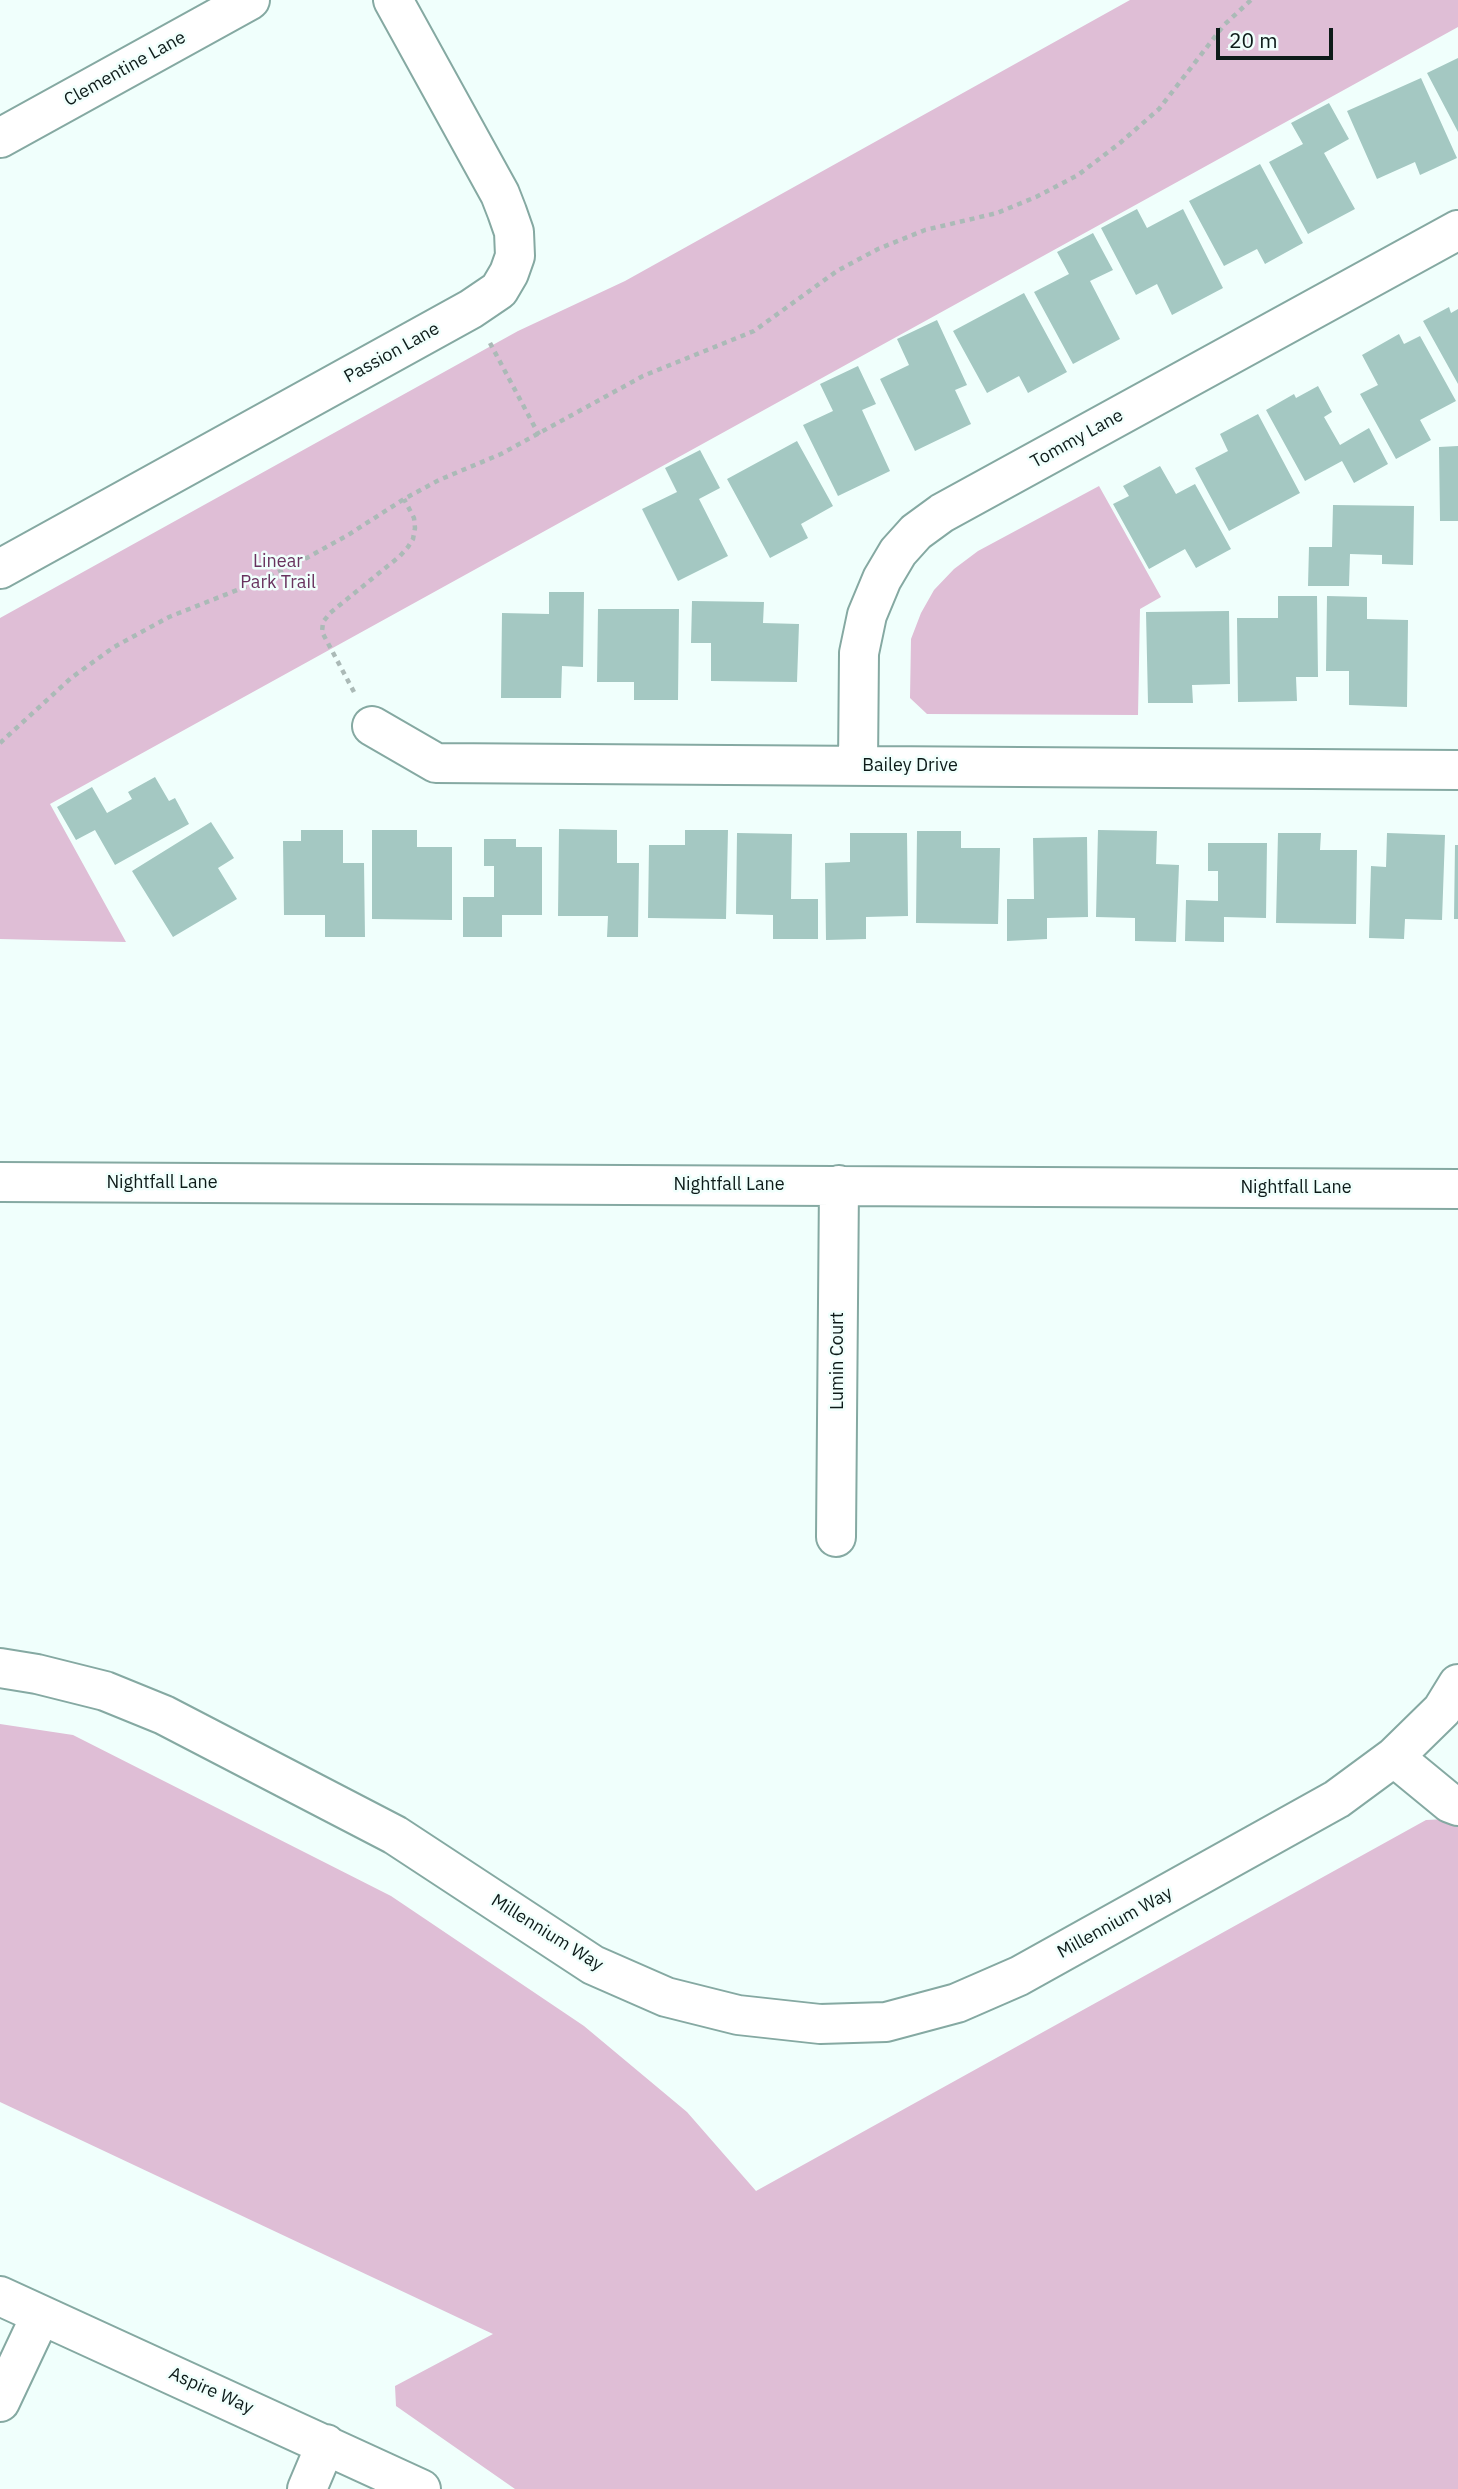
<!DOCTYPE html>
<html>
<head>
<meta charset="utf-8">
<style>
	body { margin:0 }
	#map { position:relative; width:1458px; height:2489px; overflow:hidden; background:#f0fffc; font-family:"IBM Plex Sans",sans-serif }
	canvas { display:block }
	.scale { position:absolute; left:1216px; top:28px; width:117px; height:32px; box-sizing:border-box; border:4px solid #0d1b19; border-top:0; padding-left:9px; font-size:21px; line-height:24px; white-space:nowrap; color:#0d1b19; -webkit-text-stroke:5px #f0fffc; paint-order:stroke }
</style>
</head>
<body>
<div id="map">
<canvas width="1458" height="2489"></canvas>
<div class="scale">20 m</div>
</div>
<script>
const context = document.querySelector('canvas').getContext('2d');
context.lineJoin = 'round';
function fill(path, color) {
  context.fillStyle = color;
  context.fill(path, 'evenodd');
}
function shape(rows) {
  const path = new Path2D();
  for (const r of rows) {
    path.moveTo(r[0], r[1]);
    for (let i = 2; i < r.length; i += 2) path.lineTo(r[i], r[i + 1]);
  }
  return path;
}
function stroke(path, color, width, dash) {
  context.strokeStyle = color;
  context.lineWidth = width;
  context.lineCap = dash ? 'butt' : 'round';
  context.setLineDash(dash || []);
  context.stroke(path);
}
function drawText(font, color, halo, rows, align = 'center') {
  context.font = font + ' "IBM Plex Sans",sans-serif';
  context.lineWidth = 5;
  context.setLineDash([]);
  context.textBaseline = 'middle';
  context.strokeStyle = halo;
  context.fillStyle = color;
  for (const [text, x, y, turn = 0] of rows) {
    context.save();
    context.translate(x, y);
    context.rotate((+turn || 0) * Math.PI / 180);
    context.textAlign = isNaN(turn) ? turn : align;
    if (halo) context.strokeText(text, 0, 0);
    context.fillText(text, 0, 0);
    context.restore();
  }
}
const green = shape([
	[1130,0,1458,0,1458,27,50,804,126,942,0,939,0,618,518,331,625,281],
	[1099,486,1161,597,1140,609,1138,715,927,714,910,698,911,639,921,613,934,590,954,569,978,551],
	[0,1724,73,1735,391,1896,584,2026,687,2112,756,2191,1426,1820,1446,1819,1458,1823,1458,2489,515,2489,396,2406,395,2386,493,2334,0,2102]
]);
const building = shape([
	[1458,58,1458,132,1427,73],
	[1421,78,1457,158,1420,175,1415,162,1377,179,1347,111],
	[1329,103,1349,139,1324,153,1355,209,1308,234,1269,162,1303,144,1291,123],
	[1260,164,1303,243,1265,264,1257,249,1224,266,1189,201],
	[1137,209,1147,228,1183,209,1223,288,1172,315,1157,284,1136,295,1101,228],
	[1093,233,1113,270,1090,281,1120,339,1073,364,1034,292,1069,274,1057,252],
	[1024,293,1067,372,1028,393,1019,376,987,393,953,331],
	[1449,307,1451,313,1458,309,1458,384,1423,321],
	[937,320,967,385,955,390,971,424,915,451,880,379,909,365,897,339],
	[1399,334,1404,344,1420,336,1456,401,1420,420,1431,440,1396,459,1360,394,1378,385,1362,355],
	[858,366,876,404,862,410,890,471,838,496,803,425,833,411,820,384],
	[1318,386,1332,412,1324,417,1340,445,1369,428,1388,464,1354,483,1342,461,1305,481,1266,410,1294,394,1296,398],
	[1258,414,1300,493,1229,531,1195,468,1228,451,1220,434],
	[797,441,833,506,801,524,808,538,770,558,727,479],
	[1458,446,1458,521,1440,521,1439,447],
	[700,450,720,488,699,499,728,556,678,581,642,509,677,492,665,468],
	[1160,466,1176,494,1195,484,1231,549,1196,568,1185,549,1149,569,1113,504,1129,496,1123,486],
	[1333,505,1414,506,1413,565,1382,564,1382,555,1350,554,1349,586,1308,586,1309,547,1332,547],
	[549,592,584,592,583,667,562,666,561,698,501,698,502,613,549,614],
	[1278,596,1317,596,1318,677,1296,677,1297,701,1238,702,1237,618,1278,618],
	[1327,596,1367,597,1367,619,1408,620,1407,707,1349,705,1349,671,1326,671],
	[692,601,764,602,763,623,799,624,797,682,711,681,711,643,691,643],
	[598,609,679,609,678,700,634,700,634,682,597,682],
	[1229,611,1230,684,1192,685,1193,703,1148,703,1146,612],
	[155,777,169,801,175,798,189,824,115,865,95,830,76,840,57,807,92,787,107,813,132,799,128,792],
	[211,822,234,858,218,868,237,899,173,937,132,871],
	[559,829,617,830,617,863,639,863,638,937,607,937,608,916,558,916],
	[301,830,343,830,343,863,364,863,365,937,325,937,325,915,284,915,283,841,301,841],
	[372,830,417,830,417,847,452,847,452,920,372,919],
	[685,830,728,830,726,919,648,918,649,845,685,845],
	[1098,830,1157,831,1156,864,1179,865,1176,942,1135,941,1135,918,1096,917],
	[917,831,961,831,961,848,1000,848,998,924,916,923],
	[737,833,792,834,791,899,818,899,818,939,773,939,773,915,736,914],
	[850,833,907,833,908,916,866,917,866,939,826,940,825,863,850,862],
	[1278,833,1321,833,1320,850,1357,850,1356,924,1276,923],
	[1387,833,1445,835,1442,920,1405,919,1404,939,1369,938,1371,866,1386,867],
	[1087,837,1088,917,1047,918,1047,939,1007,941,1007,899,1034,899,1033,838],
	[484,839,516,839,516,847,542,847,542,915,502,915,502,937,463,937,463,897,494,897,494,866,484,866],
	[1208,843,1267,843,1266,918,1224,917,1224,942,1185,941,1186,900,1218,901,1218,871,1208,871],
	[1455,845,1458,845,1458,919,1454,919]
]);
const path = shape([
	[490,343,539,435],
	[354,692,322,632,323,622,330,613,400,556,408,547,413,539,415,528,414,518,404,499],
	[0,743,71,678,114,647,169,617,265,579,303,560,348,535,404,499,439,480,501,454,643,376,754,331,837,271,878,249,925,230,997,213,1036,197,1078,175,1120,143,1159,109,1224,25,1251,0]
]);
const minor = shape([
	[0,138,250,0],
	[0,569,471,309,499,290,509,273,515,256,514,232,507,212,500,194,393,0],
	[372,726,436,763,1458,770],
	[858,765,859,653,867,615,882,579,898,552,916,532,942,513,1458,230],
	[0,1182,1458,1189],
	[836,1537,839,1185],
	[0,1668,37,1674,105,1691,164,1715,395,1835,593,1965,666,1997,738,2015,820,2024,886,2022,957,2003,1019,1976,1337,1799,1394,1757,1442,1710,1458,1684],
	[1394,1757,1450,1803,1458,1806],
	[0,2296,421,2489],
	[0,2402,41,2315],
	[307,2489,326,2444]
]);
const streetNames = [
	["Clementine Lane",125,69,-29],
	["Passion Lane",392,353,-29],
	["Tommy Lane",1077,439,-29],
	["Bailey Drive",910,766],
	["Nightfall Lane",162,1183],
	["Nightfall Lane",729,1185],
	["Nightfall Lane",1296,1188],
	["Lumin Court",838,1361,-90],
	["Millennium Way",1115,1923,-29],
	["Millennium Way",547,1933,32],
	["Aspire Way",211,2391,24]
];
const parkNames = [
	["Linear",278,562],
	["Park Trail",278,583]
];
fill(green, '#dfbed6');
fill(building, '#a4c8c2');
stroke(minor, '#85a9a2', 42);
stroke(path, '#abbab7', 4.5, [5, 5]);
stroke(minor, '#fff', 38);
drawText('18px', '#0d1b19', '#f0fffc', streetNames);
drawText('18px', '#68325e', '#f0fffc', parkNames);
</script>
</body>
</html>
